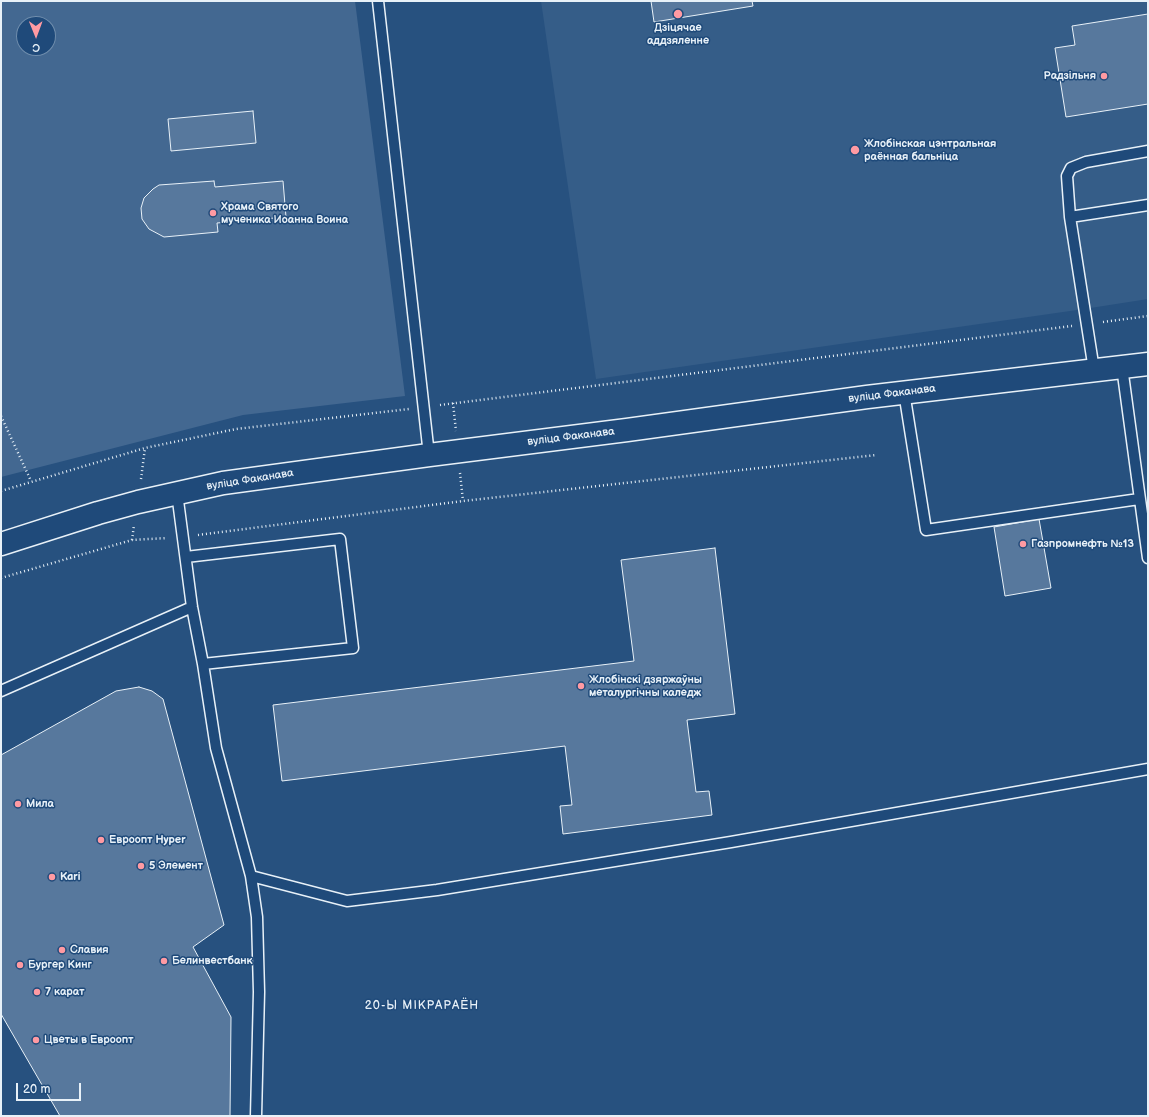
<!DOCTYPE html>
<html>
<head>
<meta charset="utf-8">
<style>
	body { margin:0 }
	#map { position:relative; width:1149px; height:1117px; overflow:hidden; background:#27517f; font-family:"Balsamiq Sans",sans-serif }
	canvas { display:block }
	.frame { position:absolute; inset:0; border:2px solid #e8f1f8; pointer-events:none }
	.north { position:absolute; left:16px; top:16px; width:40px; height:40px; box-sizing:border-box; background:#1f4a7a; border:1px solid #6f8dac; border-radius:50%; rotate:179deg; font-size:11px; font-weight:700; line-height:16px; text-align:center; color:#e8f1f8 }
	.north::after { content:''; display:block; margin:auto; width:14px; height:18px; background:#ff9aa2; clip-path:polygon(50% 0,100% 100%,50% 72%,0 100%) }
	.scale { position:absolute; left:16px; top:1083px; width:65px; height:18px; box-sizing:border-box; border:2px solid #e8f1f8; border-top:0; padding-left:5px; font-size:12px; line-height:14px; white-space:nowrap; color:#e8f1f8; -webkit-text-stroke:3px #1f4a7a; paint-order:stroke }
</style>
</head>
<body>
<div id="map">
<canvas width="1149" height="1117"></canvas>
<div class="frame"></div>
<div class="north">С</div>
<div class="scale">20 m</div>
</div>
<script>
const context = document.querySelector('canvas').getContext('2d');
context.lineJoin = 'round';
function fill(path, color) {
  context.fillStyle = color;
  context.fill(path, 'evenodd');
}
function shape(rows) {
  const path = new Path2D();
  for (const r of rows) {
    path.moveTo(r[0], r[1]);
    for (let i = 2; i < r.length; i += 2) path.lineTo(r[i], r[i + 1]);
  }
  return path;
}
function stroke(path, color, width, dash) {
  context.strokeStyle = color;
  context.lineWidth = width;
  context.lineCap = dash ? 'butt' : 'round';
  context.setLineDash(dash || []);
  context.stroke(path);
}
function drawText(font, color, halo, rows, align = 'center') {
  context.font = font + ' "Balsamiq Sans",sans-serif';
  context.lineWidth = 3;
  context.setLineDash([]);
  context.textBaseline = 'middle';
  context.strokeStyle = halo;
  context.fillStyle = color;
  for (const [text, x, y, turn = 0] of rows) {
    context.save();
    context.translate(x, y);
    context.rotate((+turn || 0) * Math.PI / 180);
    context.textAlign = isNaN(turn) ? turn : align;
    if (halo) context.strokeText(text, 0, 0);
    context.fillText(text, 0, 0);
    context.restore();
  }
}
const built = shape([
	[541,1,1148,1,1148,299,1084,309,596,379]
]);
const green = shape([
	[1,1,355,1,405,396,243,415,1,477],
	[24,24,48,24,48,48,24,48]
]);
const building = shape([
	[651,1,752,1,753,6,654,22,651,1],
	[1148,14,1148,104,1066,117,1055,48,1075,45,1072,26,1148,14],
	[253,111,256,143,171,151,168,119,253,111],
	[214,181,215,187,283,181,286,217,217,223,218,232,164,237,149,229,142,219,141,208,144,198,153,189,159,185,214,181],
	[1039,519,1051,588,1005,596,994,527,1039,519],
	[715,548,735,714,687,720,696,792,709,791,712,815,563,834,560,806,572,805,565,746,282,781,273,705,634,661,621,560,715,548],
	[139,687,152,691,163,699,224,925,193,947,231,1017,230,1116,60,1116,1,1014,1,755,116,691,139,687]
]);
const path = shape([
	[1103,322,1148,316],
	[453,403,456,431],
	[440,405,1072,326],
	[1,416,31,481],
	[460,473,463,501],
	[141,479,145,448],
	[1,491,145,448,236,429,409,409],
	[198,535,463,501,876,455],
	[132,540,134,525],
	[1,578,132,540,167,538]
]);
const service = shape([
	[378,1,429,455],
	[1070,217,1148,205],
	[1122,367,1148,558],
	[1094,370,1070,217,1067,176,1071,168,1086,162,1148,151],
	[904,392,926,530,1139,499],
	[177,493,192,607,203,664,353,648,340,539,186,557],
	[203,664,216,748,251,876,257,917,259,992,256,1116],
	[1,691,192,607],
	[251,876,347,901,437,890,731,842,1148,769]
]);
const secondary = shape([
	[1,544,98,513,138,502,223,483,429,455,627,430,867,397,1003,381,1148,364]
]);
const markers = [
	[678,14,5,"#ff9aa2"],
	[1104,76,4,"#ff9aa2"],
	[855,150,5,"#ff9aa2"],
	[213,213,4,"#ff9aa2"],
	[1023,544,4,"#ff9aa2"],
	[581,686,4,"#ff9aa2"],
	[18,804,4,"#ff9aa2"],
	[101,840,4,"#ff9aa2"],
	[141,866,4,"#ff9aa2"],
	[52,877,4,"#ff9aa2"],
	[62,950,4,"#ff9aa2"],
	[164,961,4,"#ff9aa2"],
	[20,965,4,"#ff9aa2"],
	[37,992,4,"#ff9aa2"],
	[36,1040,4,"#ff9aa2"]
];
const poiNames = [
	["Дзіцячае",678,28,"center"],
	["аддзяленне",678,41,"center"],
	["Радзільня",1096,76,"right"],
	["Жлобінская цэнтральная",864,144],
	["раённая бальніца",864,157],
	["Храма Святого",221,207],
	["мученика Иоанна Воина",221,220],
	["Газпромнефть №13",1031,544],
	["Жлобінскі дзяржаўны",589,680],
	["металургічны каледж",589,693],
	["Мила",26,804],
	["Евроопт Hyper",109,840],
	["5 Элемент",149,866],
	["Kari",60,877],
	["Славия",70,950],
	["Белинвестбанк",172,961],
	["Бургер Кинг",28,965],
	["7 карат",45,992],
	["Цветы в Евроопт",44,1040]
];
const streetNames = [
	["вуліца Факанава",892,394,-7],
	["вуліца Факанава",571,437,-7],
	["вуліца Факанава",250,480,-9]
];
const neighbourhoodNames = [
	["20-Ы МІКРАРАЁН",422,1006]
];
fill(built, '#355d88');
fill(green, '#436891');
fill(building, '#57789d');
stroke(building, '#e8f1f8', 1);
stroke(service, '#e8f1f8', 13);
stroke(secondary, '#e8f1f8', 25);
stroke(path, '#e8f1f8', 2.5, [1, 3]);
stroke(service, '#1f4a7a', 10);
stroke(secondary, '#1f4a7a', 22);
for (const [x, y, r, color] of markers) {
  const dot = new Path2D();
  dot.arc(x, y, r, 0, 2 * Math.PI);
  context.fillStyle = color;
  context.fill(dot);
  stroke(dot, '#1f4a7a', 1.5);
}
drawText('bold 11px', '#e8f1f8', '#1f4a7a', poiNames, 'left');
drawText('11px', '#e8f1f8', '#1f4a7a', streetNames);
context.letterSpacing = '1px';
drawText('12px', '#e8f1f8', '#1f4a7a', neighbourhoodNames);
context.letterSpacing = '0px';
</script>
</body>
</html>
